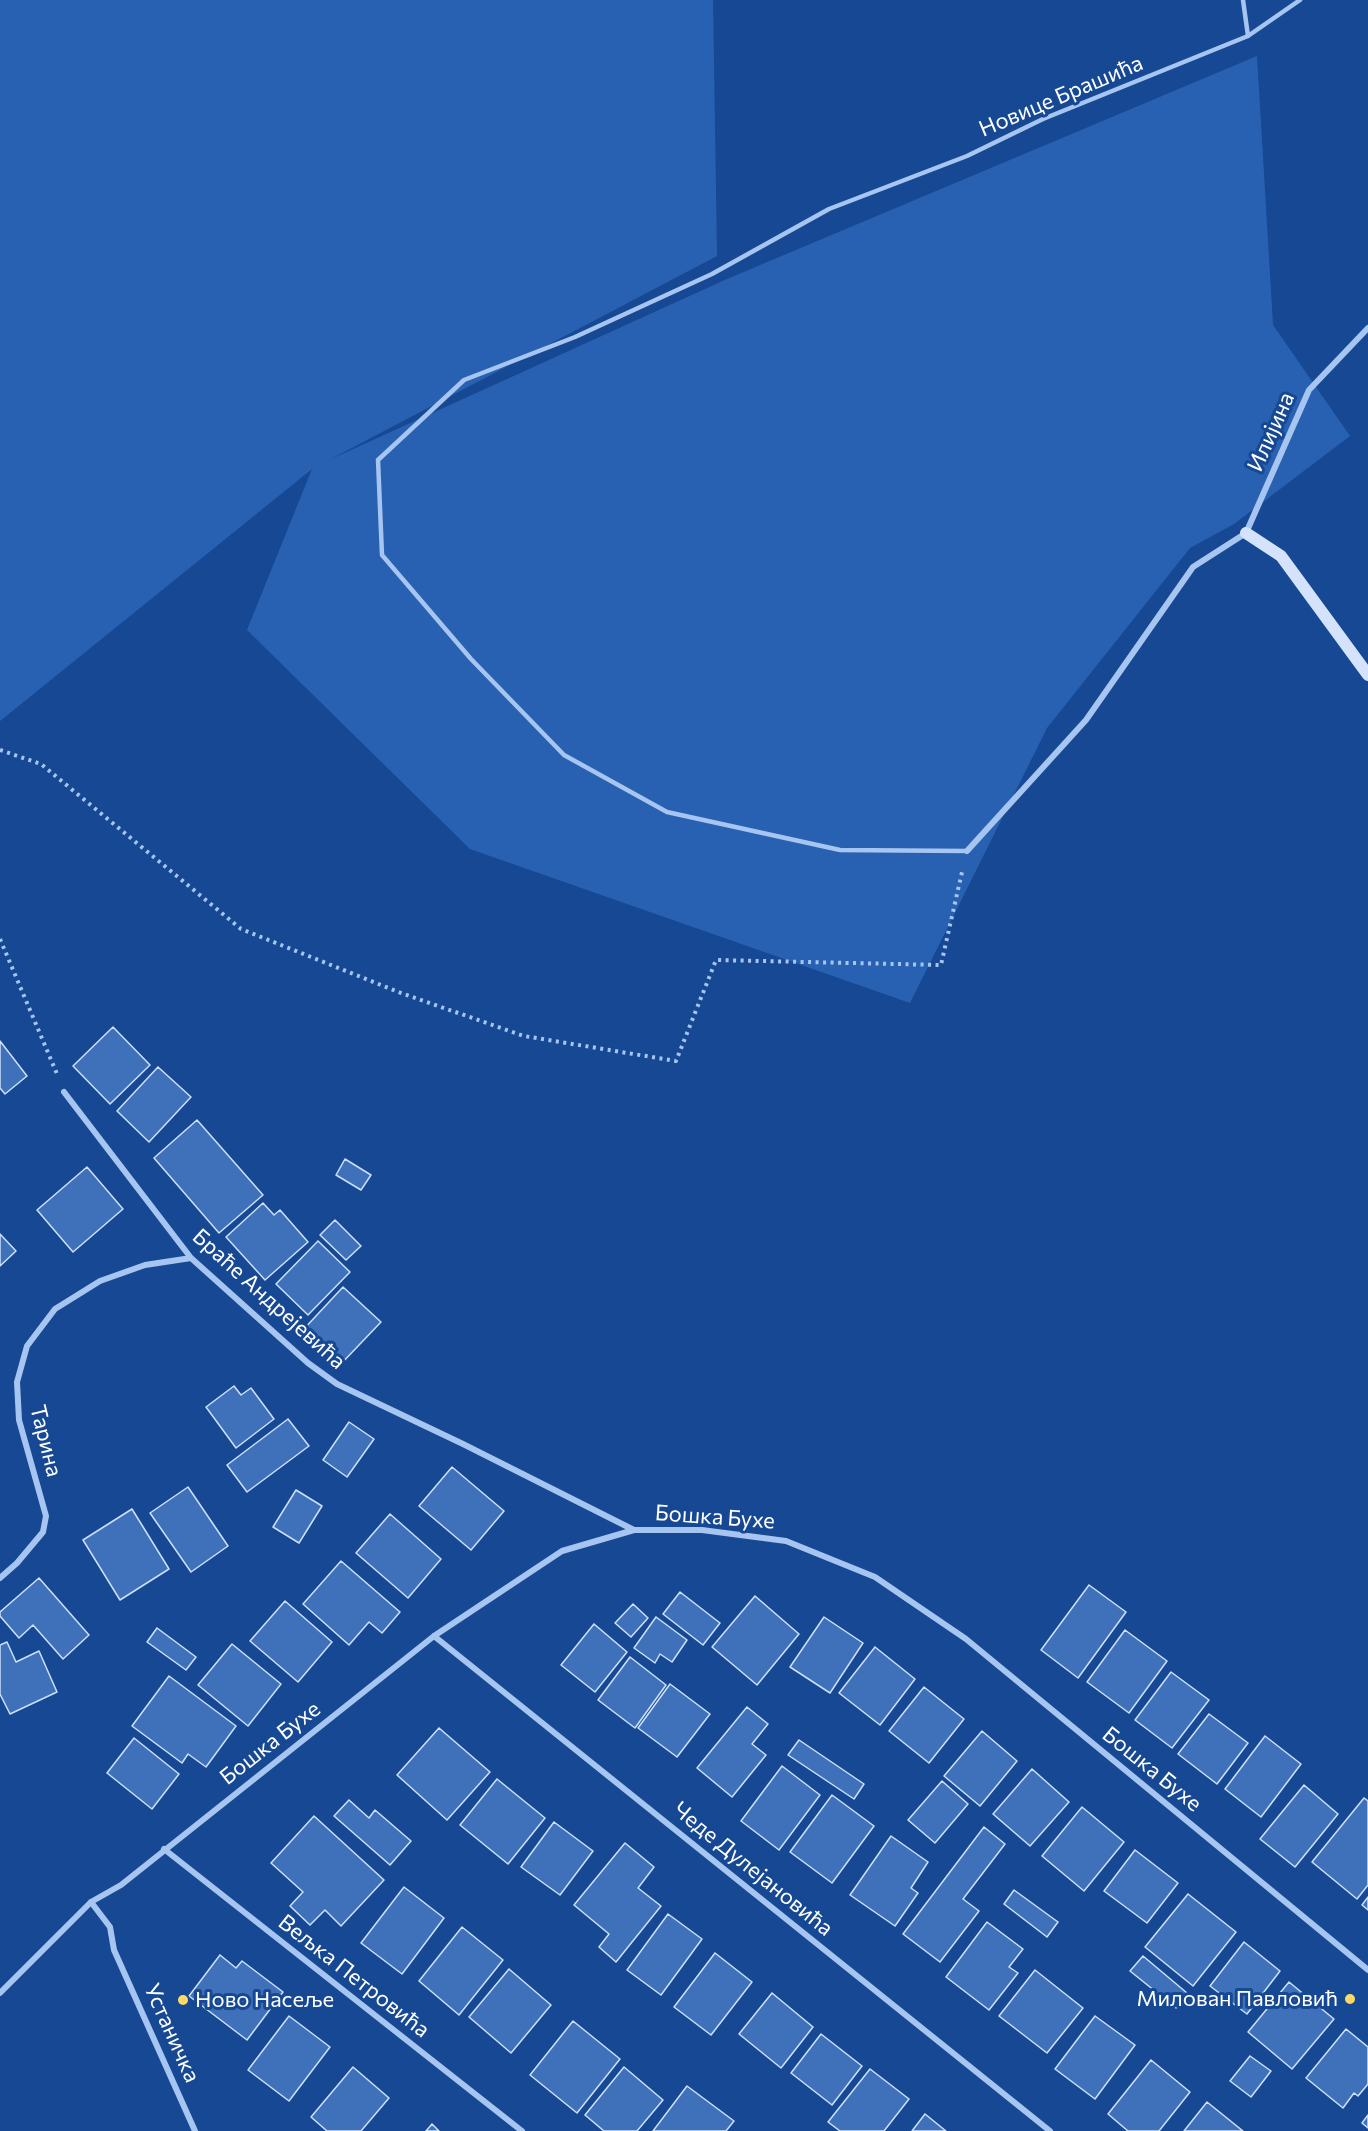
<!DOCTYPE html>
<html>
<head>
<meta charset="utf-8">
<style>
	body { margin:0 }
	canvas { display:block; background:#164893 }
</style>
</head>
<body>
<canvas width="1368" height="2131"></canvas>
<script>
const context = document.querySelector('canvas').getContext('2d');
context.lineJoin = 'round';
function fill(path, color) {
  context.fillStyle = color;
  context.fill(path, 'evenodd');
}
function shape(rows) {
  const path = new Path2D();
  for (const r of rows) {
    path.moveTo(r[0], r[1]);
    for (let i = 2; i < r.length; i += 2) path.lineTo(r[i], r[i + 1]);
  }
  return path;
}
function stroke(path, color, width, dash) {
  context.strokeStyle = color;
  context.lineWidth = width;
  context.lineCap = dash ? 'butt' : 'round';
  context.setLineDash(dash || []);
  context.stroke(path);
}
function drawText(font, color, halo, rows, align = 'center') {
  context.font = font + ' Commissioner,sans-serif';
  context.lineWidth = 6;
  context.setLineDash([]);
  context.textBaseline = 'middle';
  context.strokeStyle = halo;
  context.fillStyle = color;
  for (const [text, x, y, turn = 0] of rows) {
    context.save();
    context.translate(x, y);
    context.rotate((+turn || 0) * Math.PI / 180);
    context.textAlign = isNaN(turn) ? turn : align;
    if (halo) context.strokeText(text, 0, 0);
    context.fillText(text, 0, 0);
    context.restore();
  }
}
const green = shape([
	[0,0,713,0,717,256,329,460,727,279,1257,56,1273,325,1350,436,1234,524,1190,548,1047,728,910,1003,470,849,247,630,312,469,0,721]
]);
const building = shape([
	[113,1027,150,1065,110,1104,73,1066,113,1027],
	[0,1041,27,1076,5,1094,0,1088,0,1041],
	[158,1067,191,1097,149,1142,117,1111,158,1067],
	[197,1120,263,1195,219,1233,154,1158,197,1120],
	[345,1159,371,1175,361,1190,336,1175,345,1159],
	[87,1167,123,1209,73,1252,37,1210,87,1167],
	[263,1203,274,1215,280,1210,308,1242,265,1280,226,1237,263,1203],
	[335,1220,361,1246,346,1260,320,1235,335,1220],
	[0,1234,16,1251,0,1266,0,1234],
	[318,1241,350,1272,308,1315,276,1284,318,1241],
	[343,1287,381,1322,339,1366,302,1331,343,1287],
	[234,1386,241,1395,251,1388,274,1419,236,1448,206,1407,234,1386],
	[288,1419,309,1446,247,1492,227,1465,288,1419],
	[349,1422,374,1439,347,1477,323,1460,349,1422],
	[452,1467,504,1511,471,1550,419,1506,452,1467],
	[188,1487,228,1546,191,1572,150,1513,188,1487],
	[296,1490,322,1506,299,1543,273,1527,296,1490],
	[132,1509,169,1569,120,1600,83,1540,132,1509],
	[390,1514,441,1559,408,1598,356,1553,390,1514],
	[341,1561,400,1612,382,1633,369,1622,349,1645,303,1604,341,1561],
	[39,1578,89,1635,63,1659,33,1625,19,1638,0,1616,0,1612,39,1578],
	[1089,1585,1126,1612,1078,1678,1041,1650,1089,1585],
	[680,1592,720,1623,703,1645,663,1614,680,1592],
	[755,1596,799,1634,757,1685,712,1647,755,1596],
	[285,1601,332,1642,298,1682,250,1641,285,1601],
	[633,1604,648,1618,631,1637,615,1623,633,1604],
	[656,1617,687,1640,672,1662,660,1654,655,1663,634,1648,656,1617],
	[824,1617,863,1643,830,1693,790,1667,824,1617],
	[594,1624,627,1652,595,1692,561,1665,594,1624],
	[157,1628,196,1657,186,1670,147,1642,157,1628],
	[1125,1630,1167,1661,1129,1713,1087,1682,1125,1630],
	[7,1642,16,1662,39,1651,57,1692,10,1714,0,1694,0,1645,7,1642],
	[232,1644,281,1684,248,1726,198,1685,232,1644],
	[875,1647,915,1679,880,1725,839,1693,875,1647],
	[630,1657,666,1685,635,1728,598,1700,630,1657],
	[1171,1672,1209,1700,1172,1748,1135,1720,1171,1672],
	[169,1676,236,1726,206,1767,188,1754,182,1763,132,1726,169,1676],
	[670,1684,710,1714,677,1757,638,1728,670,1684],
	[924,1687,964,1719,929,1763,889,1731,924,1687],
	[747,1707,768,1724,752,1744,766,1755,732,1797,697,1768,747,1707],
	[1209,1714,1248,1743,1217,1784,1178,1754,1209,1714],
	[439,1728,490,1772,447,1820,397,1775,439,1728],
	[982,1731,1017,1761,980,1806,944,1776,982,1731],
	[1265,1736,1301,1764,1261,1817,1225,1789,1265,1736],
	[134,1738,179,1774,152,1809,107,1773,134,1738],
	[799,1740,864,1784,854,1799,788,1755,799,1740],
	[782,1766,820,1795,779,1850,741,1821,782,1766],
	[1032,1769,1069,1802,1030,1846,993,1814,1032,1769],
	[497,1779,545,1818,508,1864,460,1825,497,1779],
	[942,1781,968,1804,935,1843,908,1820,942,1781],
	[1304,1785,1338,1814,1295,1867,1260,1839,1304,1785],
	[832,1795,874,1826,832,1883,790,1852,832,1795],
	[1364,1798,1368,1801,1368,1885,1357,1899,1312,1862,1364,1798],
	[349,1800,369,1818,375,1810,411,1841,390,1865,334,1816,349,1800],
	[1082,1807,1124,1842,1084,1891,1042,1856,1082,1807],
	[314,1816,384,1880,341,1926,325,1910,310,1925,290,1906,303,1892,271,1863,314,1816],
	[554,1822,593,1851,560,1895,521,1867,554,1822],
	[984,1827,1005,1844,963,1899,979,1911,940,1962,903,1934,984,1827],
	[891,1836,928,1862,911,1888,918,1893,895,1926,850,1895,891,1836],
	[625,1843,654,1867,638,1888,661,1906,616,1962,599,1947,609,1934,574,1905,625,1843],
	[1135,1850,1178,1883,1147,1923,1104,1891,1135,1850],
	[404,1887,444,1918,402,1974,361,1943,404,1887],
	[1014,1890,1058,1922,1047,1937,1004,1904,1014,1890],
	[1188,1894,1236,1932,1193,1986,1145,1947,1188,1894],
	[1368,1897,1368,1910,1362,1905,1368,1897],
	[668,1914,702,1939,661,1995,627,1970,668,1914],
	[987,1922,1023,1949,1009,1967,1018,1973,989,2010,946,1977,987,1922],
	[462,1927,503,1960,459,2015,419,1981,462,1927],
	[1244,1942,1280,1971,1247,2014,1210,1986,1244,1942],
	[715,1953,752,1982,711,2035,674,2007,715,1953],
	[220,1955,236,1968,242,1961,283,1992,247,2040,189,1996,220,1955],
	[1143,1956,1187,1993,1176,2008,1130,1971,1143,1956],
	[509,1969,551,2005,511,2053,469,2017,509,1969],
	[1035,1970,1083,2008,1047,2053,999,2016,1035,1970],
	[1289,1982,1334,2019,1292,2069,1248,2032,1289,1982],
	[772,1993,813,2027,781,2068,739,2034,772,1993],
	[289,2016,330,2047,289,2101,248,2070,289,2016],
	[1095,2016,1135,2045,1095,2099,1055,2069,1095,2016],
	[573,2021,620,2059,577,2113,530,2075,573,2021],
	[1346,2029,1368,2047,1368,2084,1358,2096,1354,2093,1343,2108,1306,2078,1346,2029],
	[821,2034,862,2066,832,2105,791,2073,821,2034],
	[1250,2056,1271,2071,1251,2097,1230,2081,1250,2056],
	[1151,2060,1190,2092,1159,2131,1128,2131,1108,2114,1151,2060],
	[353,2067,389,2098,361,2131,327,2131,311,2117,353,2067],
	[624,2067,663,2100,637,2131,604,2131,585,2115,624,2067],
	[870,2069,909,2099,884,2131,840,2131,828,2122,870,2069],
	[687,2086,734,2121,726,2131,653,2131,687,2086],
	[1207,2102,1243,2131,1184,2131,1207,2102],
	[925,2114,946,2131,912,2131,925,2114],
	[1368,2115,1368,2128,1362,2123,1368,2115],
	[432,2124,439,2131,426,2131,432,2124]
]);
const path = shape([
	[0,750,41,764,241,929,401,993,524,1036,676,1061,716,960,941,965,962,872],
	[0,939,57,1074]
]);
const lane = shape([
	[1243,0,1248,36],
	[967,851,840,850,667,812,564,755,471,659,382,555,378,460,464,380,575,337,712,274,829,209,967,156,1043,119,1248,36,1300,0]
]);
const street = shape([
	[967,851,1086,720,1193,567,1246,533,1309,390,1368,328],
	[64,1092,191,1258,308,1363,337,1384,463,1444,634,1530],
	[0,1578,17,1563,43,1532,46,1516,19,1420,17,1382,27,1346,55,1309,100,1281,145,1265,191,1258],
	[434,1636,1050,2131],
	[164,1849,522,2131],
	[0,1993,91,1902],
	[195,2131,114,1950,110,1927,91,1902,121,1885,434,1636,562,1551,634,1530,702,1530,786,1541,875,1577,966,1639,1368,1970]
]);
const secondary = shape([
	[1246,533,1281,556,1368,675]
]);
const markers = [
	[1350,1999,6,"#ffd966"],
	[183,2000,6,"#ffd966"]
];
const streetNames = [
	["Новице Брашића",1061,96,-23],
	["Илијина",1271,432,-66],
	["Браће Андрејевића",269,1299,42],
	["Тарина",46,1441,76],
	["Бошка Бухе",715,1517,4],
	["Бошка Бухе",270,1743,-38],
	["Бошка Бухе",1152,1769,39],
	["Чеде Дулејановића",753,1869,39],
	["Вељка Петровића",354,1976,38],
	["Устаничка",172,2033,66]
];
const poiNames = [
	["Милован Павловић",1338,1999],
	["Ново Насеље",195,2000,"left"]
];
fill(green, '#2961b2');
fill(building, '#3f71bb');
stroke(building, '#cde0fc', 1.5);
stroke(path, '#a6c5f1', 4, [3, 4.5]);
stroke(lane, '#a6c5f1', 4.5);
stroke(street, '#a6c5f1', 6);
stroke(secondary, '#d4e3fb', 12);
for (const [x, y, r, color] of markers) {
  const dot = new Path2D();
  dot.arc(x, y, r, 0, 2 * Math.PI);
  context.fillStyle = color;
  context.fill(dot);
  stroke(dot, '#164893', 2);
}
drawText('22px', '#fff', '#164893', streetNames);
drawText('22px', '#fff', '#164893', poiNames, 'right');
</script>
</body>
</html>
